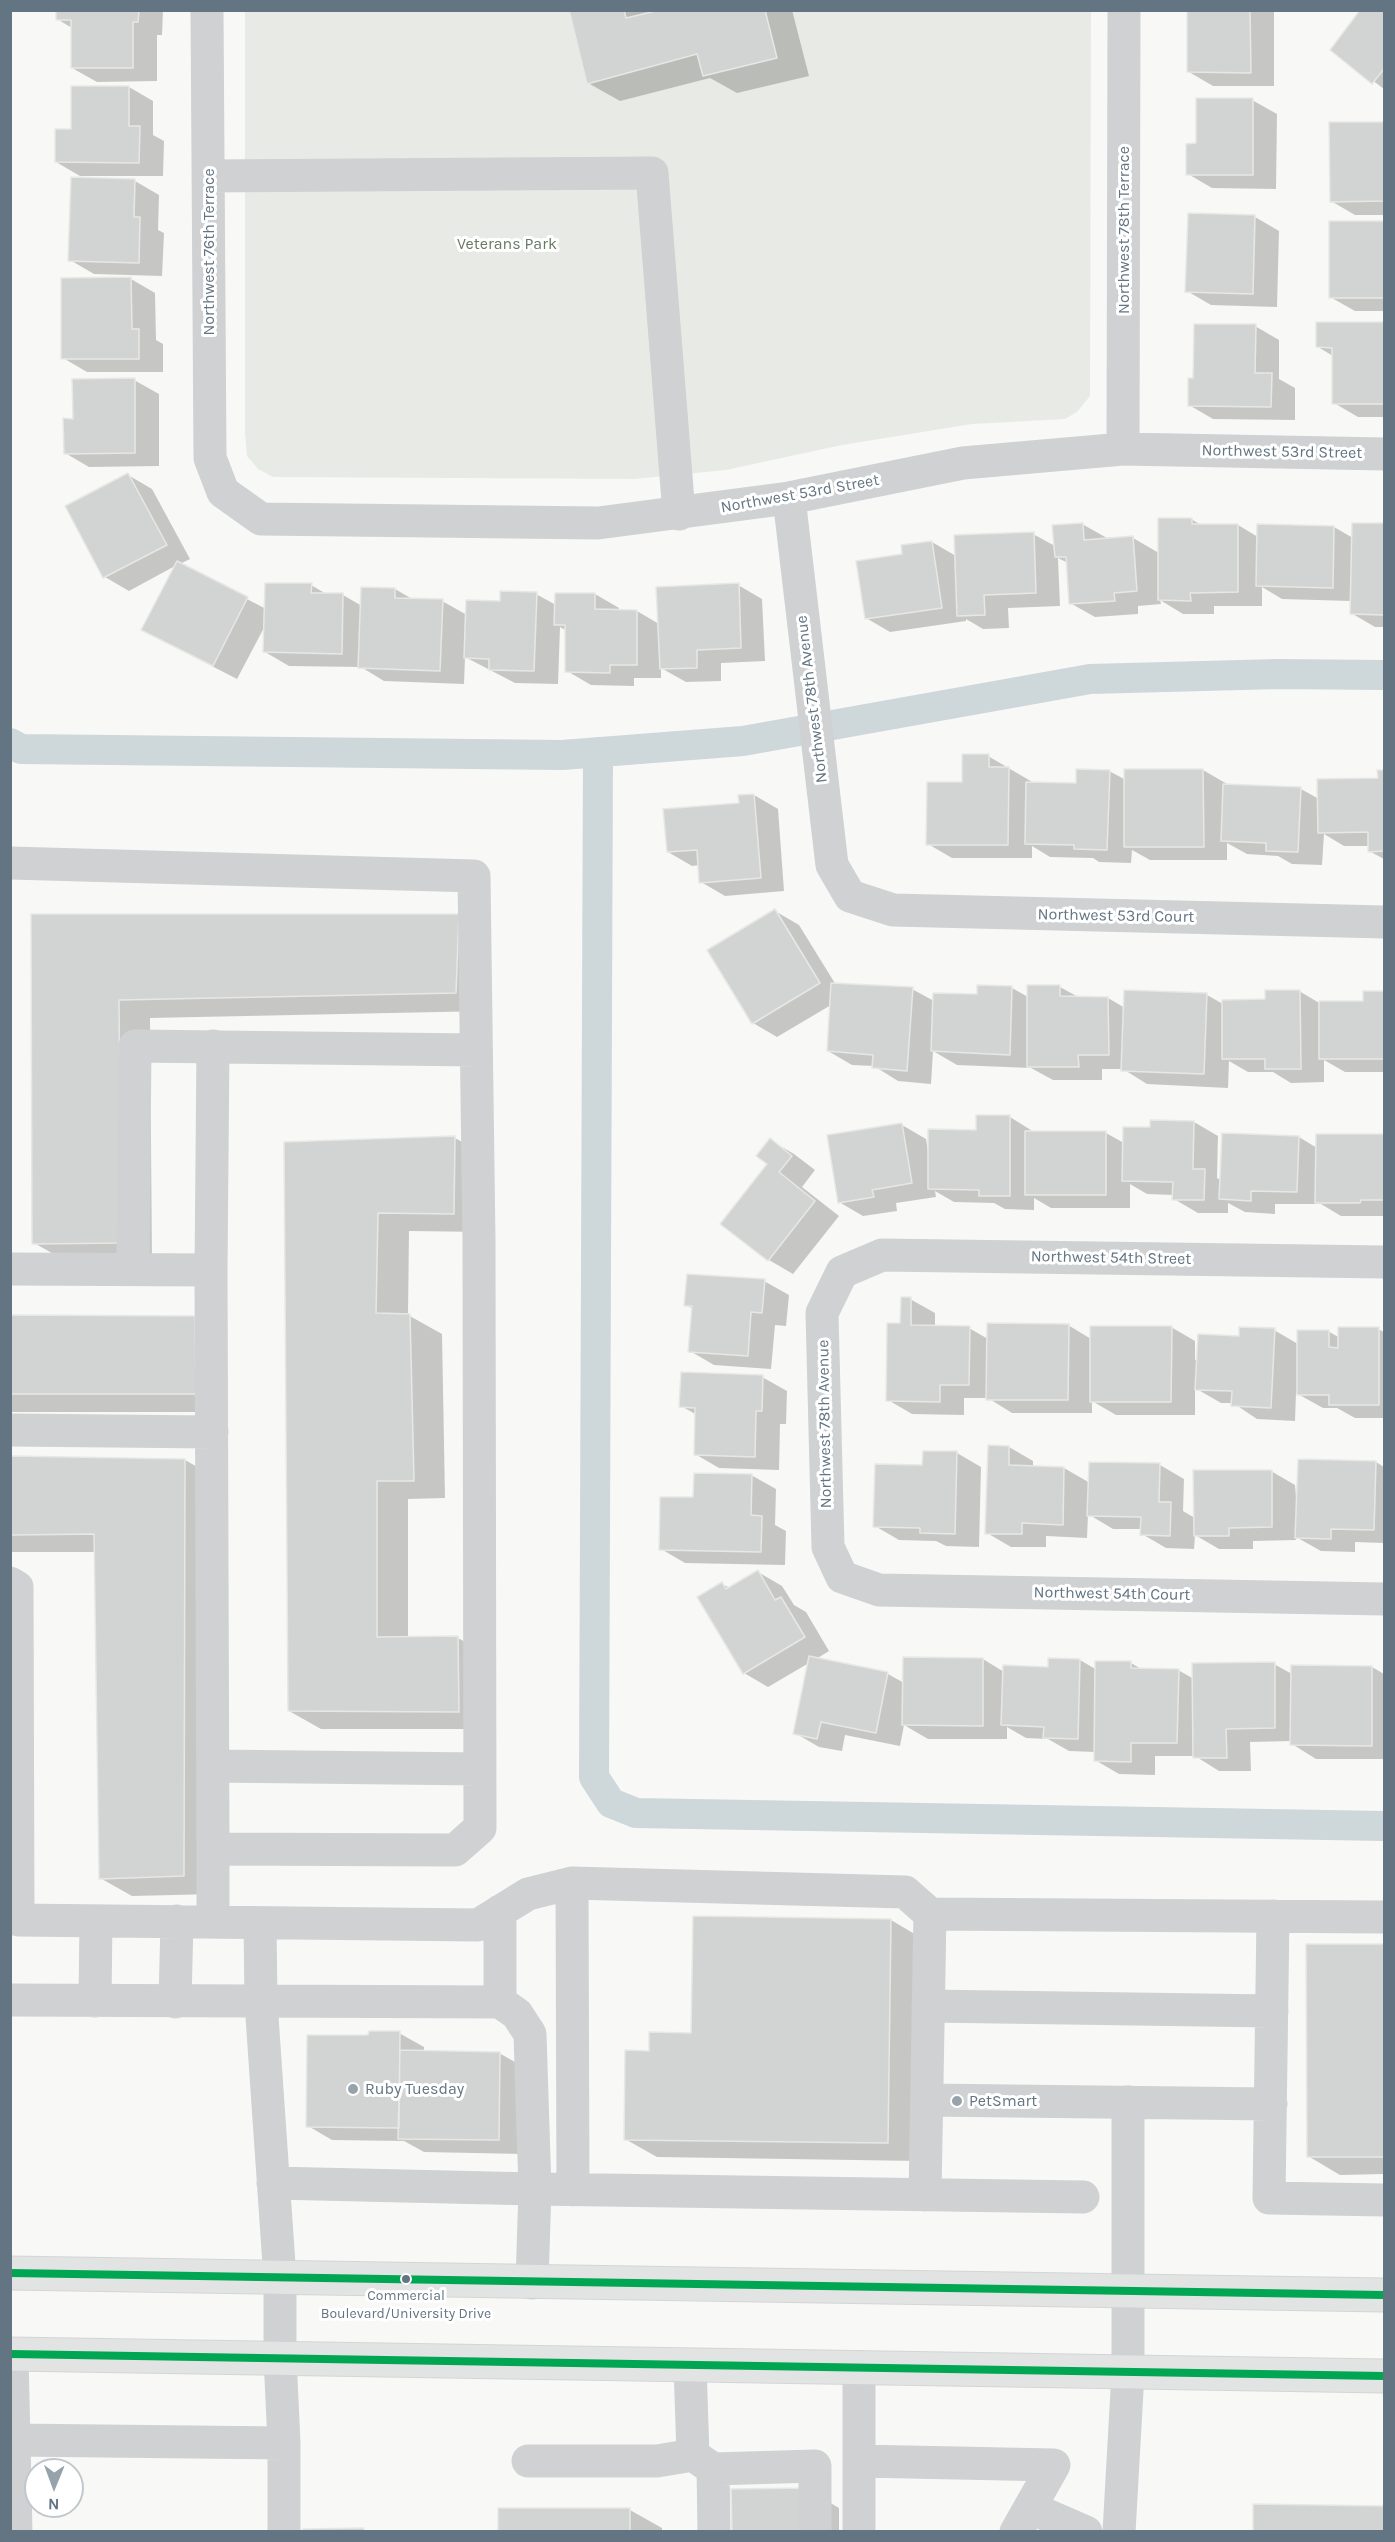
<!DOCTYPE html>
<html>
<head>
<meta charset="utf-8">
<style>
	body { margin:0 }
	#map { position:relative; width:1395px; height:2542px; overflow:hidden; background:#f8f8f7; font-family:Karla,sans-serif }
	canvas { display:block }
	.frame { position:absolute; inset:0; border:12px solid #637582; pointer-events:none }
	.north { position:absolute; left:24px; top:2458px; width:60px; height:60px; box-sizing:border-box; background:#fff; border:2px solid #c1c8cd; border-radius:50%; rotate:181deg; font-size:16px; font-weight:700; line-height:24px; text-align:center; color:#637582 }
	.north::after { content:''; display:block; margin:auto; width:21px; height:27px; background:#97a3ab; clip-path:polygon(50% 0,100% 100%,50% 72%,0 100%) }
</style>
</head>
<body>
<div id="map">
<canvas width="1395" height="2542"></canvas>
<div class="frame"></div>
<div class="north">N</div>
</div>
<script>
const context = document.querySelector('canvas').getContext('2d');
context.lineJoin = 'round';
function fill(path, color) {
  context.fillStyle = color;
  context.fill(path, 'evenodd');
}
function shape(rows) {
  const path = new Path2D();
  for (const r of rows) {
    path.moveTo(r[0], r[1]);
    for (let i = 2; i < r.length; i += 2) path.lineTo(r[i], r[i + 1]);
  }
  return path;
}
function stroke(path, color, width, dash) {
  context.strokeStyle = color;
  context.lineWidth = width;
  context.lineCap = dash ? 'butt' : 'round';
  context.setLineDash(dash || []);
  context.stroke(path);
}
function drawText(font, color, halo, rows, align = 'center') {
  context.font = font + ' Karla,sans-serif';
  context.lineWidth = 6;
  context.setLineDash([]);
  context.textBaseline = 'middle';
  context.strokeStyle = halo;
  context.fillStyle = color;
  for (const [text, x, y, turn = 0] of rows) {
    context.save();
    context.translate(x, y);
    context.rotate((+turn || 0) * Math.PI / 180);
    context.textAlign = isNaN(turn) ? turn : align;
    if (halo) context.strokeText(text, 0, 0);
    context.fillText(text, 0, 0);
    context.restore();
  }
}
const green = shape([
	[245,11,1091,11,1090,396,1077,412,1065,419,972,424,842,445,726,470,634,479,273,477,258,469,247,456,245,434]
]);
const shadow = shape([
	[57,10,163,10,162,35,157,35,157,81,97,82,72,68,72,28,57,19],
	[570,10,651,10,652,14,667,10,792,10,809,76,737,93,710,78,620,101,588,83],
	[1188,10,1274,10,1274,86,1213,86,1189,72],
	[1362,10,1384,10,1384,89,1332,50],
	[129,87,153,101,153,135,164,141,163,176,80,176,56,162,72,130],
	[1252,100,1277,114,1276,189,1212,188,1188,174,1197,145],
	[1331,124,1384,124,1384,215,1355,215,1331,201],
	[135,181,159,195,158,230,164,233,162,276,94,274,70,260],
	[1255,217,1279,231,1277,307,1211,305,1187,291],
	[1330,222,1384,222,1384,311,1355,311,1330,297],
	[63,279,131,279,155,293,156,340,163,344,163,372,87,372,63,358],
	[1384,323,1384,417,1358,417,1334,403,1333,356,1318,347,1317,324],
	[1255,326,1279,340,1279,379,1295,388,1295,420,1213,419,1189,405,1195,380],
	[134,380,159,394,159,466,89,467,65,453,74,420],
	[128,475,152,489,190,559,180,564,266,609,311,585,328,595,343,595,362,606,363,588,395,589,414,600,442,601,467,615,502,602,536,594,556,605,595,594,619,608,619,611,637,611,659,624,738,585,762,599,765,661,721,663,721,681,686,682,661,668,661,678,634,678,634,686,591,685,567,671,567,631,560,627,558,684,515,683,465,657,464,684,384,681,361,667,289,666,265,652,266,624,237,679,167,643,175,566,129,591,105,577],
	[1191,519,1201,525,1238,525,1258,537,1334,527,1353,538,1353,524,1384,526,1384,627,1375,627,1351,613,1351,601,1282,599,1262,587,1262,606,1214,606,1214,614,1183,614,1160,600,1161,604,1138,606,1138,614,1095,617,1070,603,1068,563,1058,558,1060,606,1008,608,1009,628,983,629,966,619,966,621,890,632,866,618,904,556,932,542,956,556,1033,534,1055,546,1082,524,1107,538,1133,538,1159,553],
	[988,756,1034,783,1077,785,1109,771,1126,780,1203,770,1227,784,1301,789,1319,799,1379,779,1379,771,1384,771,1384,859,1369,851,1369,846,1344,846,1324,834,1322,865,1292,864,1278,856,1247,854,1227,843,1227,860,1150,860,1132,850,1131,863,1099,862,1093,858,1050,857,1032,846,1032,858,952,858,928,844,964,784],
	[754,795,778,809,784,891,725,896,701,882,700,865,692,866,668,852],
	[775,911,799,925,836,985,912,989,934,1001,978,996,1012,988,1028,997,1060,987,1080,998,1108,998,1125,1008,1207,995,1223,1004,1266,1001,1299,991,1321,1004,1365,1003,1365,992,1384,992,1384,1072,1345,1072,1324,1060,1324,1082,1291,1083,1273,1072,1248,1072,1229,1061,1228,1088,1147,1084,1123,1069,1102,1069,1102,1080,1053,1080,1031,1068,957,1065,933,1051,931,1084,898,1081,874,1066,852,1065,828,1051,831,1005,777,1037,753,1023],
	[33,915,459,915,487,1011,150,1018,152,1261,66,1261,34,1243],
	[978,1117,1010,1117,1034,1132,1106,1133,1124,1143,1151,1129,1194,1122,1218,1136,1217,1178,1221,1180,1299,1137,1317,1148,1317,1135,1384,1136,1384,1216,1341,1216,1321,1204,1275,1204,1275,1214,1245,1212,1228,1203,1228,1213,1198,1213,1174,1199,1174,1195,1147,1194,1130,1184,1130,1208,1051,1208,1034,1198,1034,1210,1005,1209,994,1203,954,1202,935,1191,936,1197,896,1203,897,1211,863,1216,839,1202,902,1125,926,1139,928,1152,978,1131],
	[455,1138,487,1156,486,1232,409,1231,408,1315,442,1334,445,1498,408,1499,408,1639,458,1638,490,1656,490,1729,321,1729,289,1711,286,1144],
	[770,1140,794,1154,815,1170,802,1187,839,1216,793,1274,769,1260],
	[764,1281,789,1295,786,1326,775,1325,771,1369,714,1365,690,1351,693,1309,686,1305],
	[910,1299,935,1313,935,1327,969,1328,988,1339,1068,1325,1091,1339,1171,1327,1195,1341,1195,1360,1240,1338,1274,1330,1298,1344,1328,1331,1340,1338,1378,1329,1384,1332,1384,1418,1355,1418,1337,1408,1323,1408,1296,1393,1295,1421,1257,1419,1233,1403,1221,1403,1195,1388,1195,1415,1116,1415,1092,1401,1092,1413,1012,1413,988,1398,964,1398,964,1415,912,1414,888,1400,902,1325],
	[10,1316,194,1317,227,1412,10,1412],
	[762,1377,787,1391,786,1424,780,1424,779,1470,719,1468,695,1454,697,1415,681,1406],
	[1009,1447,1033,1461,1033,1467,1064,1468,1090,1483,1160,1465,1184,1479,1183,1511,1195,1518,1271,1471,1295,1485,1296,1497,1298,1497,1376,1462,1384,1467,1384,1543,1355,1542,1355,1552,1321,1551,1296,1537,1296,1540,1253,1541,1253,1549,1219,1549,1195,1535,1194,1549,1166,1548,1142,1534,1142,1529,1113,1529,1088,1514,1087,1538,1046,1536,1046,1547,1011,1547,987,1533],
	[957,1453,981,1467,979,1547,946,1546,936,1541,899,1540,875,1526,924,1466],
	[10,1457,185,1460,217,1478,216,1894,132,1896,100,1878,96,1552,10,1552],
	[751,1475,776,1489,775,1525,786,1531,785,1565,685,1563,661,1549,695,1499],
	[758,1572,782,1586,794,1605,806,1612,829,1651,816,1659,888,1674,904,1683,983,1659,1004,1672,1050,1668,1080,1660,1097,1670,1131,1663,1143,1670,1178,1670,1194,1679,1274,1664,1292,1674,1372,1667,1384,1674,1384,1759,1316,1759,1292,1744,1292,1741,1250,1742,1251,1771,1219,1771,1195,1756,1155,1756,1155,1775,1119,1774,1095,1760,1095,1752,1069,1751,1048,1739,1026,1738,1007,1727,1007,1739,928,1739,904,1725,900,1746,845,1735,842,1751,819,1747,795,1733,809,1663,768,1687,744,1673,722,1584,730,1588],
	[694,1917,891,1920,923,1939,920,2161,657,2157,625,2139,650,2052,693,2035],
	[1308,1945,1384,1945,1384,2174,1340,2175,1308,2156],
	[399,2033,424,2047,424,2052,499,2053,524,2067,523,2154,424,2152,404,2141,332,2140,308,2126,370,2037],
	[807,2489,839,2508,839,2532,733,2532],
	[630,2510,662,2528,662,2532,500,2532]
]);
const canal = shape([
	[10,743,21,749,562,755,743,741,1090,679,1278,674,1384,675],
	[598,752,594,1777,611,1803,636,1813,1384,1826]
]);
const building = shape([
	[56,10,139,10,138,22,133,22,133,68,71,68,71,20,56,20,56,10],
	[569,10,624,10,626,18,660,10,765,10,777,58,703,76,697,54,587,84,569,10],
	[1187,10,1250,10,1251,73,1187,72,1187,10],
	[1360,10,1384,10,1384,69,1372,84,1330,50,1360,10],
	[71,86,129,86,129,126,140,126,139,163,55,162,55,129,71,129,71,86],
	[1196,98,1253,98,1253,175,1186,175,1186,144,1196,143,1196,98],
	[1329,122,1384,122,1384,201,1330,202,1329,122],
	[71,177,135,179,134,217,140,217,139,263,68,261,71,177],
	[1188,213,1255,215,1253,294,1185,292,1188,213],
	[1329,221,1384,221,1384,298,1329,298,1329,221],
	[131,277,132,329,139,329,139,359,61,359,61,278,131,277],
	[1316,322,1384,322,1384,404,1332,404,1332,348,1316,347,1316,322],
	[1194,324,1256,324,1255,373,1272,373,1271,407,1188,406,1188,378,1193,378,1194,324],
	[135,378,135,453,64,454,63,418,73,419,72,379,135,378],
	[128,473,167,545,103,578,65,506,128,473],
	[1158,518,1192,518,1192,524,1238,524,1238,592,1190,593,1191,601,1158,600,1158,518],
	[1083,523,1084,540,1133,536,1137,591,1114,593,1115,601,1069,604,1066,557,1055,557,1052,525,1083,523],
	[1352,523,1384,523,1384,615,1350,614,1352,523],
	[1257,524,1334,526,1333,588,1256,586,1257,524],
	[1034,532,1036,593,984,595,985,615,957,616,954,535,1034,532],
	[932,541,942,608,865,619,856,561,902,554,901,545,932,541],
	[177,561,248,597,213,666,141,630,177,561],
	[265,583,312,583,311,593,343,593,342,654,263,652,265,583],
	[739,583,741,648,697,650,697,668,660,669,656,587,739,583],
	[361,587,395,588,395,598,443,599,440,671,358,668,361,587],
	[500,591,537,592,534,671,489,670,489,659,464,658,466,600,500,601,500,591],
	[555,593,595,593,595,609,637,610,637,665,610,665,610,673,565,672,565,625,554,625,555,593],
	[962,754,989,754,989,767,1009,767,1008,845,926,845,927,782,962,782,962,754],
	[1076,769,1110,770,1107,850,1074,849,1074,845,1025,844,1026,782,1076,783,1076,769],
	[1124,769,1203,769,1204,847,1124,847,1124,769],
	[1377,770,1384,770,1384,851,1368,852,1368,832,1318,833,1317,779,1378,778,1377,770],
	[1223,784,1301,787,1298,852,1266,851,1266,843,1221,841,1223,784],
	[754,794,761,878,699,883,697,850,667,852,663,809,739,803,738,795,754,794],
	[775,909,820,983,752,1024,707,950,775,909],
	[31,914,459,914,456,993,119,1000,121,1243,32,1244,31,914],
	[831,983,913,987,907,1071,872,1068,873,1055,827,1051,831,983],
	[977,985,1012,986,1010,1055,931,1051,933,993,977,994,977,985],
	[1027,985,1060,985,1060,996,1108,997,1109,1055,1078,1055,1079,1067,1027,1067,1027,985],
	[1124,990,1207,993,1204,1074,1121,1071,1124,990],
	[1265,990,1300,990,1301,1069,1265,1069,1265,1059,1222,1059,1222,1000,1265,999,1265,990],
	[1363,991,1384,991,1384,1059,1319,1059,1319,1001,1363,1001,1363,991],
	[976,1115,1010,1115,1010,1196,979,1196,979,1190,928,1189,928,1129,976,1130,976,1115],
	[1150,1120,1194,1121,1193,1169,1205,1169,1204,1200,1172,1200,1173,1182,1122,1181,1123,1127,1150,1127,1150,1120],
	[902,1123,912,1183,872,1190,874,1197,838,1203,827,1135,902,1123],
	[1025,1131,1106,1131,1106,1195,1025,1195,1025,1131],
	[1222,1133,1299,1136,1297,1192,1251,1191,1251,1201,1219,1199,1222,1133],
	[1316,1134,1384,1134,1384,1200,1361,1200,1360,1203,1315,1203,1316,1134],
	[455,1136,454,1214,378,1213,376,1313,410,1314,414,1481,377,1481,377,1637,458,1636,459,1712,288,1711,284,1142,455,1136],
	[770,1138,792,1156,779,1172,815,1201,768,1261,720,1224,767,1164,756,1156,770,1138],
	[687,1274,765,1279,762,1313,751,1312,748,1356,688,1352,692,1306,684,1306,687,1274],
	[901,1297,911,1297,911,1325,970,1326,969,1385,940,1385,940,1402,886,1401,887,1323,900,1323,901,1297],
	[10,1315,195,1316,196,1394,10,1394,10,1315],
	[987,1323,1069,1324,1068,1400,986,1400,987,1323],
	[1090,1326,1172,1326,1171,1402,1090,1402,1090,1326],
	[1239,1327,1275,1328,1271,1408,1231,1406,1232,1391,1195,1390,1198,1334,1239,1336,1239,1327],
	[1338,1327,1379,1327,1379,1405,1329,1405,1329,1395,1297,1395,1297,1330,1329,1330,1329,1347,1338,1348,1338,1327],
	[681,1372,763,1375,762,1411,756,1411,755,1457,694,1455,695,1408,679,1407,681,1372],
	[988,1445,1009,1446,1009,1465,1064,1467,1063,1525,1022,1523,1022,1534,985,1534,988,1445],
	[923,1451,957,1451,955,1534,920,1533,920,1528,873,1527,875,1464,922,1465,923,1451],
	[10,1456,185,1459,184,1876,99,1879,94,1534,10,1535,10,1456],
	[1298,1459,1376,1461,1374,1530,1331,1529,1331,1539,1295,1538,1298,1459],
	[1089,1462,1160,1463,1159,1502,1171,1502,1170,1536,1140,1535,1141,1517,1087,1516,1089,1462],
	[1193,1470,1272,1470,1272,1527,1229,1528,1229,1536,1194,1536,1193,1470],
	[694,1473,752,1474,751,1515,762,1516,761,1552,659,1550,660,1497,693,1497,694,1473],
	[758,1570,775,1600,781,1597,805,1637,743,1674,697,1597,722,1582,726,1589,758,1570],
	[809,1656,888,1672,876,1733,821,1722,817,1739,793,1734,809,1656],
	[903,1657,983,1658,983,1726,902,1725,903,1657],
	[1048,1658,1080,1659,1078,1739,1043,1738,1044,1727,1001,1725,1003,1665,1048,1667,1048,1658],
	[1095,1661,1131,1661,1131,1668,1179,1669,1177,1743,1131,1743,1131,1762,1094,1761,1095,1661],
	[1275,1662,1275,1728,1226,1729,1227,1758,1193,1758,1192,1663,1275,1662],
	[1291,1665,1372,1666,1372,1746,1290,1745,1291,1665],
	[693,1916,891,1919,888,2143,624,2140,625,2050,649,2051,649,2032,691,2033,693,1916],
	[1306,1944,1384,1944,1384,2157,1307,2157,1306,1944],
	[369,2031,400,2031,399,2128,306,2127,307,2035,368,2035,369,2031],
	[400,2050,500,2052,499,2140,398,2139,400,2050],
	[807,2488,808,2532,732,2532,731,2489,807,2488],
	[1253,2504,1384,2506,1384,2532,1253,2532,1253,2504],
	[498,2508,630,2508,630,2532,498,2532,498,2508],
	[364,2528,364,2532,303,2532,303,2529,364,2528]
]);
const minor = shape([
	[207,10,210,458,223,492,261,519,598,523,789,498,963,463,1123,449,1384,454],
	[208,176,652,173,679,514],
	[1123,449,1124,10],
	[789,498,832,865,850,896,893,910,1384,922],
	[10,863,474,876,479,1241,480,1828,455,1850,213,1849,211,1270,10,1269],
	[1384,1262,882,1255,842,1272,822,1313,828,1547,842,1577,879,1590,1384,1599],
	[133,1269,135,1046,476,1050],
	[211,1270,213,1046],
	[10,1430,212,1432],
	[10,1583,17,1587,18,1920,478,1925,528,1894,572,1883,905,1892,930,1914,1384,1917],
	[214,1766,480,1769],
	[572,1883,573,2190],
	[500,1911,500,2002],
	[1273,1916,1269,2198,1384,2200],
	[213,1922,213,1849],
	[260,1923,261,2002,280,2279,280,2357,284,2443],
	[10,2000,500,2002,517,2014,530,2034,535,2189,532,2283],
	[95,2001,96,1921],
	[175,2002,177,1921],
	[928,2006,1272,2011],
	[927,2100,1271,2104],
	[273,2183,535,2189,1083,2197],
	[925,2195,930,1914],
	[12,2354,16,2532],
	[690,2365,693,2455,713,2469,815,2466,815,2532],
	[859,2367,859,2532],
	[14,2440,284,2443,284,2532],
	[528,2461,657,2461,693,2455],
	[859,2461,1054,2465,1016,2532],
	[713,2469,714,2532],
	[1031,2508,1086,2532],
	[1119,2532,1128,2373,1128,2102]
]);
const highway = shape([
	[10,2273,1384,2295],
	[10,2354,1384,2376]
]);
const bus1 = shape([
	[10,2273,1384,2295],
	[10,2354,1384,2376]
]);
const markers = [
	[353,2089,6,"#97a3ab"],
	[957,2101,6,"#97a3ab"],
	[406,2279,5,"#637582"]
];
const busNames = [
	["Commercial",406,2296],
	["Boulevard/University Drive",406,2314]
];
const streetNames = [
	["Northwest 78th Terrace",1124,230,-90],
	["Northwest 76th Terrace",209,252,-90],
	["Northwest 53rd Street",1282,452,1],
	["Northwest 53rd Street",800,494,-10],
	["Northwest 78th Avenue",812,699,-97],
	["Northwest 53rd Court",1116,916,1],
	["Northwest 54th Street",1111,1258,1],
	["Northwest 78th Avenue",825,1424,-91],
	["Northwest 54th Court",1112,1594,1]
];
const parkNames = [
	["Veterans Park",507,244]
];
const poiNames = [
	["Ruby Tuesday",365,2089],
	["PetSmart",969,2101]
];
fill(green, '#e8ebe5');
fill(shadow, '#0003');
stroke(canal, '#ced7d9', 30);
fill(building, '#d2d3d3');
stroke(building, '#e7e7e6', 1.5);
stroke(highway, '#d4d5d5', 35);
stroke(minor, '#cfd1d2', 33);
stroke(highway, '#e2e3e3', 33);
stroke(bus1, '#00a651', 8);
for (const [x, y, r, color] of markers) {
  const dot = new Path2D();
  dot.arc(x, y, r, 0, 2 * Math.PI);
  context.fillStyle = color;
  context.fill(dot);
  stroke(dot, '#fff', 2);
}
drawText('14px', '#637582', '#fff', busNames);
drawText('16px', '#637582', '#fff', streetNames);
drawText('16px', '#677a62', '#fff', parkNames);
drawText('16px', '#637582', '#fff', poiNames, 'left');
</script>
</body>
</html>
